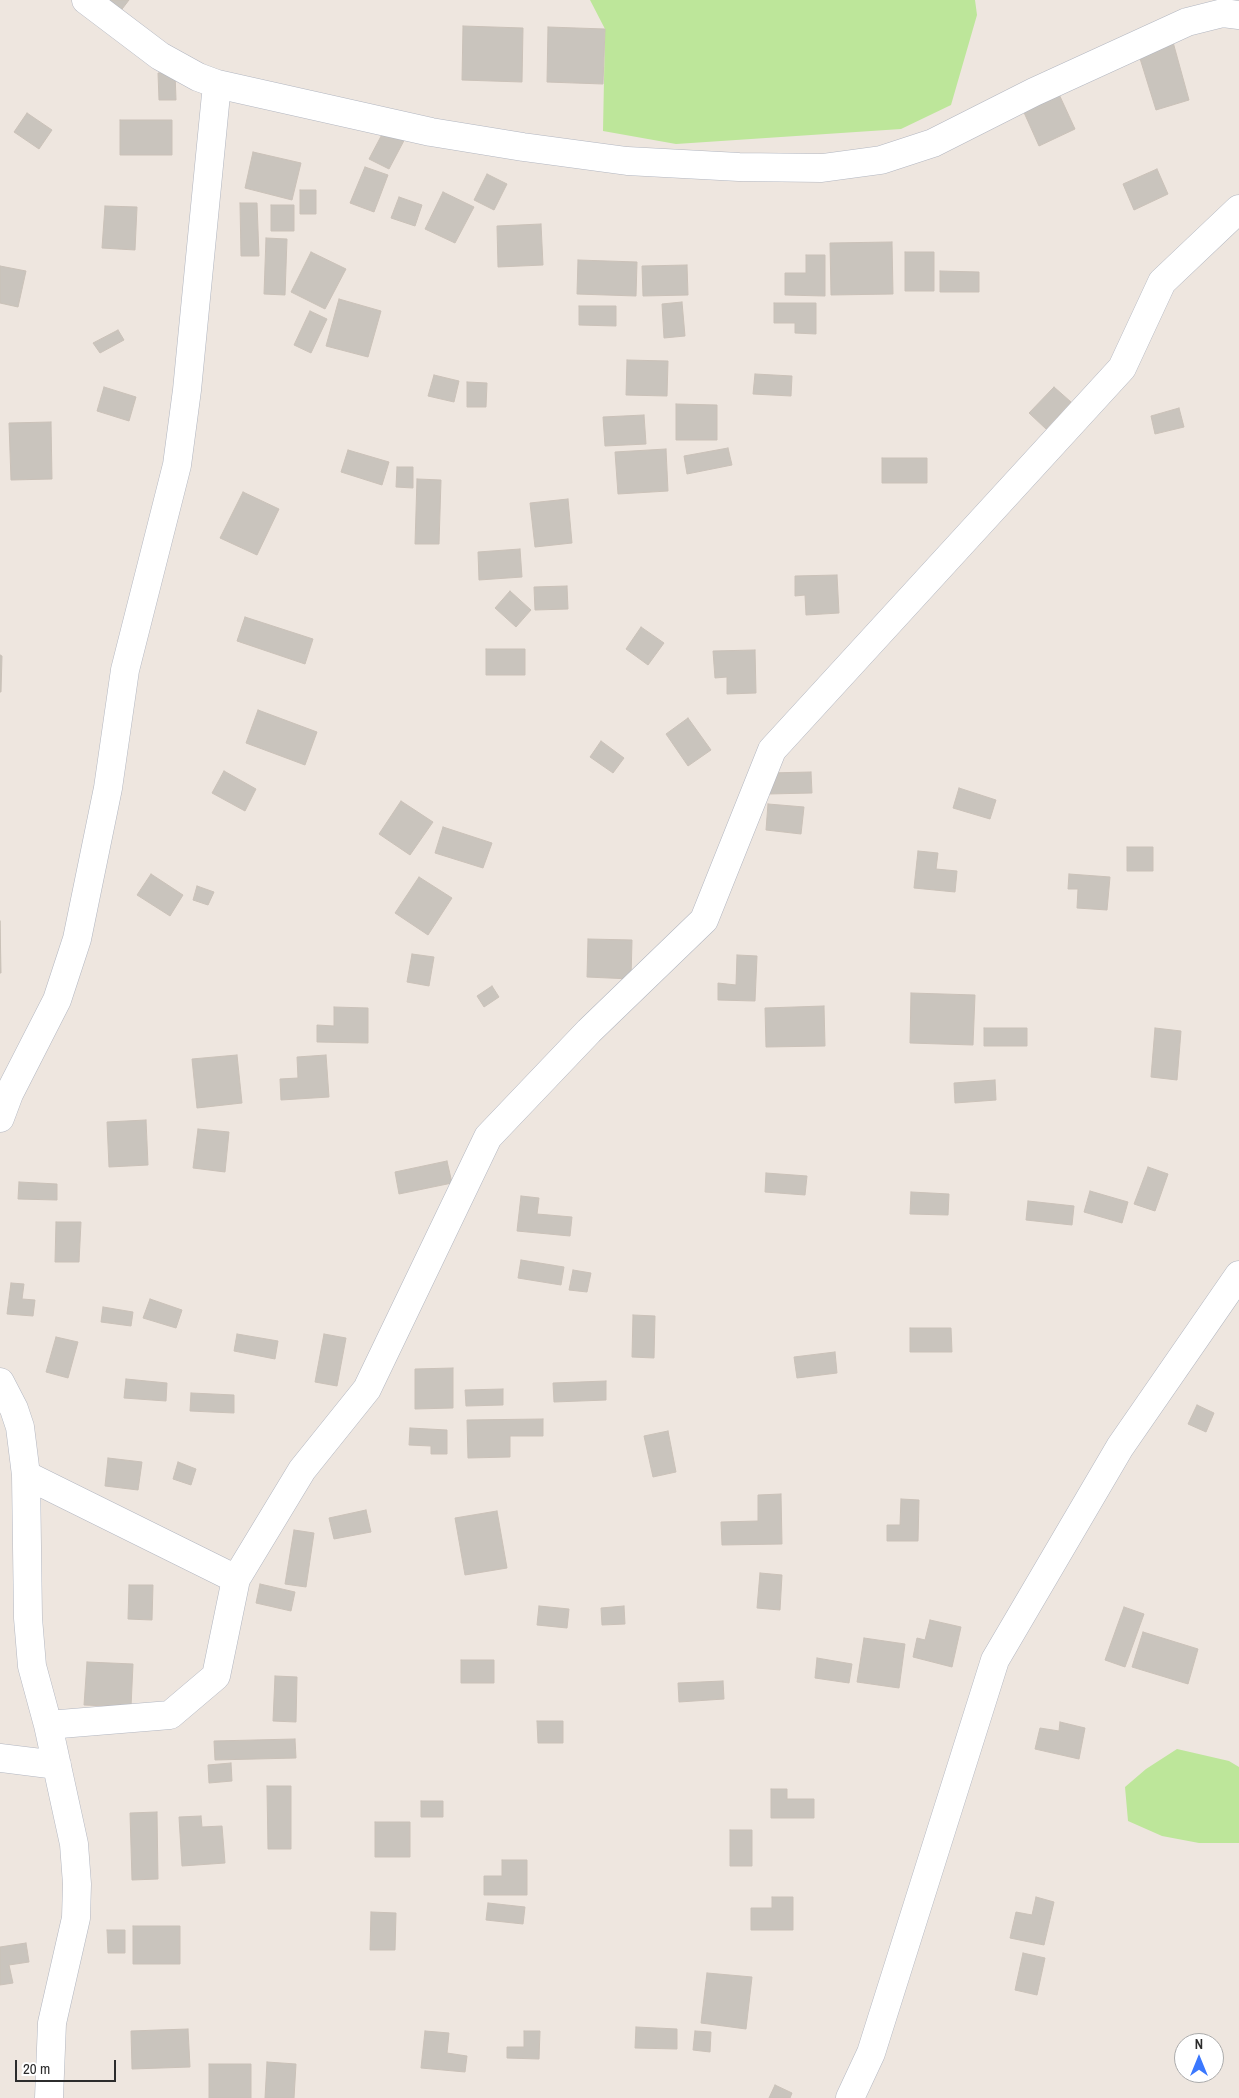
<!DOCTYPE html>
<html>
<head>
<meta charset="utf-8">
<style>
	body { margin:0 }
	#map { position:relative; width:1239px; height:2098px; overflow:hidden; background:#eee6df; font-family:"Archivo Narrow",sans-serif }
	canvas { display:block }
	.north { position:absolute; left:1174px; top:2033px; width:50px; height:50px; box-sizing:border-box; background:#fff; border:1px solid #ababab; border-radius:50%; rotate:0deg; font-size:14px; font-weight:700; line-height:20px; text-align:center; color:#2c2c2c }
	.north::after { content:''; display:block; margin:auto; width:18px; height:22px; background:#3b78fe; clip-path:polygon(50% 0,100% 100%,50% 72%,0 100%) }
	.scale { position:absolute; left:15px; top:2060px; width:101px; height:22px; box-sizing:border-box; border:2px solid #2c2c2c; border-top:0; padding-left:6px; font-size:15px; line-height:18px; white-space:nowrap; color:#2c2c2c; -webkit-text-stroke:4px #fff; paint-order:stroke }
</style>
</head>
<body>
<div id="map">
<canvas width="1239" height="2098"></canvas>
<div class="north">N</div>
<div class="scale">20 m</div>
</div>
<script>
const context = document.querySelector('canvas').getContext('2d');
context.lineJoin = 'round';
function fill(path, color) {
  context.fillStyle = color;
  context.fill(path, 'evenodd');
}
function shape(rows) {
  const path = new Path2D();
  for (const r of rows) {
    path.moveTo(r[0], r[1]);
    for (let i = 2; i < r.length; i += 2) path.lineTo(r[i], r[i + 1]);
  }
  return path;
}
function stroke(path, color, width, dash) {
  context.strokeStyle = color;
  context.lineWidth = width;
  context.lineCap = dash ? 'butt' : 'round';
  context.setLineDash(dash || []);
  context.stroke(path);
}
const green = shape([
	[590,0,975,0,977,15,951,105,901,129,676,144,603,131,605,29],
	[1177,1749,1229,1761,1239,1767,1239,1843,1199,1843,1162,1836,1128,1821,1125,1787,1146,1769]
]);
const building = shape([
	[104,0,129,0,119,13,104,0],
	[463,26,523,28,522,82,462,80,463,26],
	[548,27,605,29,603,84,547,82,548,27],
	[1173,42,1189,100,1156,110,1138,52,1173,42],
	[175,72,176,100,159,100,158,73,175,72],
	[1058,92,1075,129,1039,146,1022,108,1058,92],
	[27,113,52,130,39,149,14,132,27,113],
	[120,120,172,120,172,155,120,155,120,120],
	[388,123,408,133,389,169,369,159,388,123],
	[253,152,301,163,292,200,245,188,253,152],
	[365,167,388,175,374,212,350,203,365,167],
	[1157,169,1168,194,1134,210,1123,184,1157,169],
	[487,174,507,184,494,210,474,200,487,174],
	[300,190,316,190,316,214,300,214,300,190],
	[443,192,474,207,455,243,425,229,443,192],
	[399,197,422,205,415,226,391,218,399,197],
	[240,203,257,203,259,256,241,256,240,203],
	[271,205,294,205,294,231,271,231,271,205],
	[105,206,137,207,135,250,102,248,105,206],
	[541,224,543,265,498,267,497,226,541,224],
	[266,238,287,239,285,295,264,294,266,238],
	[892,242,893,294,831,295,830,243,892,242],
	[311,252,346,269,325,309,291,292,311,252],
	[905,252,934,252,934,291,905,291,905,252],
	[806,255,825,255,825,296,785,295,785,273,806,273,806,255],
	[578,260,637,262,636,296,577,294,578,260],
	[687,265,688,295,643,296,642,266,687,265],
	[0,266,26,271,18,307,0,303,0,266],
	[940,271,979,272,979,292,940,292,940,271],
	[339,299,381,311,368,357,326,346,339,299],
	[682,302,685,336,664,338,662,304,682,302],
	[774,303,816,303,816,334,795,333,795,323,774,323,774,303],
	[579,306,616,306,616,326,579,325,579,306],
	[310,311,327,319,311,353,294,345,310,311],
	[118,330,124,340,100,353,93,343,118,330],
	[627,360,668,361,667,396,626,395,627,360],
	[755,374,792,376,791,396,753,394,755,374],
	[434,375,459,381,454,402,428,396,434,375],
	[467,382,487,383,486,407,467,407,467,382],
	[104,387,136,397,129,421,97,411,104,387],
	[1054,387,1071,402,1046,429,1029,413,1054,387],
	[676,404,717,405,717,440,676,440,676,404],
	[1179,408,1184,427,1155,434,1151,416,1179,408],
	[644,415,646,444,605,446,603,417,644,415],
	[51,422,52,479,11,480,9,423,51,422],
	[728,448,732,465,687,474,684,456,728,448],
	[666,449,668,491,618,494,615,452,666,449],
	[348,450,389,462,382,485,341,472,348,450],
	[882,458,927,458,927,483,882,483,882,458],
	[397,467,413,467,413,488,396,487,397,467],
	[417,479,441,480,439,544,415,544,417,479],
	[243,492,279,509,257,555,220,538,243,492],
	[568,499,572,543,535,547,530,503,568,499],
	[520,549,522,577,479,580,478,552,520,549],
	[837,575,839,613,806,615,805,595,795,596,795,576,837,575],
	[567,586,568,609,535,610,534,587,567,586],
	[510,591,531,610,516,627,495,608,510,591],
	[245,617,313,639,305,664,237,641,245,617],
	[641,627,664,643,648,665,626,649,641,627],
	[486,649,525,649,525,675,486,675,486,649],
	[755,650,756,693,727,694,727,677,715,678,713,651,755,650],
	[0,655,2,656,1,692,0,692,0,655],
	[258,710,317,732,305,765,246,743,258,710],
	[688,718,711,750,688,766,666,734,688,718],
	[601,741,624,758,613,773,590,757,601,741],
	[224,771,256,789,245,811,212,793,224,771],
	[811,772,812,793,768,794,768,773,811,772],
	[959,788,996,800,990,819,953,808,959,788],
	[401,801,433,822,410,855,379,834,401,801],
	[768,804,804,807,801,834,766,830,768,804],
	[443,827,492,843,483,868,435,853,443,827],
	[1127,847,1153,847,1153,871,1127,871,1127,847],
	[918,851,938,853,936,869,957,871,955,892,914,888,918,851],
	[151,874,183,895,170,916,137,895,151,874],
	[1069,874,1110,877,1107,910,1077,908,1078,889,1068,889,1069,874],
	[419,877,452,898,428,935,395,913,419,877],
	[197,886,214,892,208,905,193,900,197,886],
	[0,921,1,973,0,973,0,921],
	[588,939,632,940,631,979,587,977,588,939],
	[412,954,434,957,429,986,407,982,412,954],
	[737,955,757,956,755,1001,718,1000,718,983,736,985,737,955],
	[492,986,499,997,484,1007,477,996,492,986],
	[911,993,975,995,973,1045,910,1043,911,993],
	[824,1006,825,1046,766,1047,765,1008,824,1006],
	[334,1007,368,1008,368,1043,317,1042,317,1025,334,1026,334,1007],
	[984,1028,1027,1028,1027,1046,984,1046,984,1028],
	[1155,1028,1181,1031,1177,1080,1151,1077,1155,1028],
	[237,1055,242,1103,197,1108,192,1059,237,1055],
	[326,1055,329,1097,281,1100,280,1079,298,1078,297,1057,326,1055],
	[995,1080,996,1100,955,1103,954,1083,995,1080],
	[146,1120,148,1165,109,1167,107,1122,146,1120],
	[198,1129,229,1132,225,1172,193,1168,198,1129],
	[447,1161,452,1183,399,1194,395,1172,447,1161],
	[1148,1167,1168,1174,1155,1211,1134,1204,1148,1167],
	[766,1173,807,1176,805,1195,765,1192,766,1173],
	[19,1182,57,1184,57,1200,18,1199,19,1182],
	[1090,1191,1128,1202,1122,1223,1084,1212,1090,1191],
	[911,1192,949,1194,948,1215,910,1214,911,1192],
	[521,1196,539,1198,537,1214,572,1217,570,1236,517,1231,521,1196],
	[1028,1201,1074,1206,1072,1225,1026,1220,1028,1201],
	[56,1222,81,1222,79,1262,55,1262,56,1222],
	[521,1260,564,1267,561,1285,518,1278,521,1260],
	[573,1270,591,1273,587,1292,569,1290,573,1270],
	[11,1283,24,1284,22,1299,35,1300,33,1316,7,1314,11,1283],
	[150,1299,182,1310,176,1328,143,1318,150,1299],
	[103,1307,133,1312,131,1326,101,1322,103,1307],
	[633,1315,655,1316,654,1358,632,1357,633,1315],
	[910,1328,951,1328,952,1352,910,1352,910,1328],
	[237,1334,278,1341,275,1359,234,1351,237,1334],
	[324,1334,346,1338,337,1386,315,1382,324,1334],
	[56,1337,78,1342,68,1378,46,1372,56,1337],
	[835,1352,837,1373,797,1378,794,1357,835,1352],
	[453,1368,453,1408,415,1409,415,1369,453,1368],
	[126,1379,167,1383,166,1401,124,1398,126,1379],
	[606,1381,606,1400,554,1402,553,1383,606,1381],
	[503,1389,503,1405,466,1406,465,1390,503,1389],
	[191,1393,234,1395,234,1413,190,1411,191,1393],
	[1197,1405,1214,1413,1206,1432,1188,1424,1197,1405],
	[543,1419,543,1436,510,1436,510,1457,468,1458,467,1420,543,1419],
	[410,1428,447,1430,447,1454,431,1454,431,1446,409,1445,410,1428],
	[668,1431,676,1472,653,1477,644,1436,668,1431],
	[108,1458,142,1462,138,1490,105,1486,108,1458],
	[178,1462,196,1469,191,1485,173,1479,178,1462],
	[781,1494,782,1544,722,1545,721,1522,758,1521,758,1495,781,1494],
	[901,1499,919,1500,918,1541,887,1541,887,1525,900,1525,901,1499],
	[366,1510,371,1532,334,1539,329,1518,366,1510],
	[497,1511,507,1568,465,1575,455,1518,497,1511],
	[294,1530,314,1533,306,1587,285,1584,294,1530],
	[760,1573,782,1575,780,1610,757,1608,760,1573],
	[260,1584,295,1592,291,1611,256,1603,260,1584],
	[129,1585,153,1585,152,1620,128,1619,129,1585],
	[539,1606,569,1609,567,1628,537,1625,539,1606],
	[624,1606,625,1624,602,1625,601,1608,624,1606],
	[1124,1607,1144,1614,1125,1667,1105,1660,1124,1607],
	[930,1620,961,1627,952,1667,913,1657,917,1638,925,1640,930,1620],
	[1143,1632,1198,1649,1188,1684,1132,1667,1143,1632],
	[864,1638,905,1644,899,1688,857,1682,864,1638],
	[817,1658,852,1664,849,1683,815,1678,817,1658],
	[461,1660,494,1660,494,1683,461,1683,461,1660],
	[87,1662,133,1664,131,1707,84,1705,87,1662],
	[275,1676,297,1677,296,1722,273,1721,275,1676],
	[723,1681,724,1699,679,1702,678,1683,723,1681],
	[537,1721,563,1721,563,1743,538,1743,537,1721],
	[1060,1722,1085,1728,1079,1759,1035,1749,1040,1728,1059,1731,1060,1722],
	[295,1739,296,1758,215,1760,214,1741,295,1739],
	[231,1763,232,1781,209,1783,208,1765,231,1763],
	[267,1786,291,1786,291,1849,268,1849,267,1786],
	[771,1789,787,1789,787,1799,814,1799,814,1818,771,1818,771,1789],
	[421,1801,443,1801,443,1817,421,1817,421,1801],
	[157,1812,158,1879,132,1880,130,1813,157,1812],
	[201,1816,202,1827,222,1826,225,1863,182,1866,179,1817,201,1816],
	[375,1822,410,1822,410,1857,375,1857,375,1822],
	[730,1830,752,1830,752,1866,730,1866,730,1830],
	[502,1860,527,1860,527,1895,484,1895,484,1876,502,1876,502,1860],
	[772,1897,793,1897,793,1930,751,1930,751,1908,772,1908,772,1897],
	[1036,1897,1054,1902,1044,1945,1010,1938,1016,1912,1032,1915,1036,1897],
	[488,1903,525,1907,523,1924,486,1920,488,1903],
	[371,1912,396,1913,395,1950,370,1950,371,1912],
	[133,1926,180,1926,180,1964,133,1964,133,1926],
	[107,1930,125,1930,125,1953,108,1953,107,1930],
	[26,1943,29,1962,9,1965,13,1983,0,1985,0,1947,26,1943],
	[1023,1953,1045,1958,1037,1995,1015,1990,1023,1953],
	[707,1973,752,1977,746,2029,701,2023,707,1973],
	[636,2027,677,2029,677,2049,635,2048,636,2027],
	[188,2029,190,2067,132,2069,131,2031,188,2029],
	[425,2031,449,2033,447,2053,467,2056,465,2072,421,2068,425,2031],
	[524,2031,540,2031,539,2059,507,2058,507,2047,524,2047,524,2031],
	[695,2031,711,2032,710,2052,693,2050,695,2031],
	[267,2062,296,2064,294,2098,265,2098,267,2062],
	[209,2064,251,2064,251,2098,209,2098,209,2064],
	[775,2085,792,2093,790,2098,769,2098,775,2085]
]);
const minor = shape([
	[217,84,431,132,523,147,627,161,739,167,822,168,881,160,933,143,1034,92,1187,22,1223,13,1239,15],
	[0,1118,9,1094,57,1000,77,939,108,788,125,670,177,465,187,390,217,84,198,77,160,56,86,0],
	[0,1382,14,1409,20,1427,26,1475,28,1618,32,1666,48,1725,74,1844,77,1884,76,1918,52,2023,49,2098],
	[26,1475,236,1579],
	[48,1725,170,1715,216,1676,236,1579,302,1470,367,1389,488,1137,589,1031,704,920,772,750,1122,368,1162,282,1239,209],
	[0,1758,57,1765],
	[850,2098,871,2053,995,1660,1120,1447,1239,1275]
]);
fill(green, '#bde69a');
fill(building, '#c9c4bd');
stroke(building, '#cac1b8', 1);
stroke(minor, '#b2b6c0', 29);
stroke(minor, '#fff', 28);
</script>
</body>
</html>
